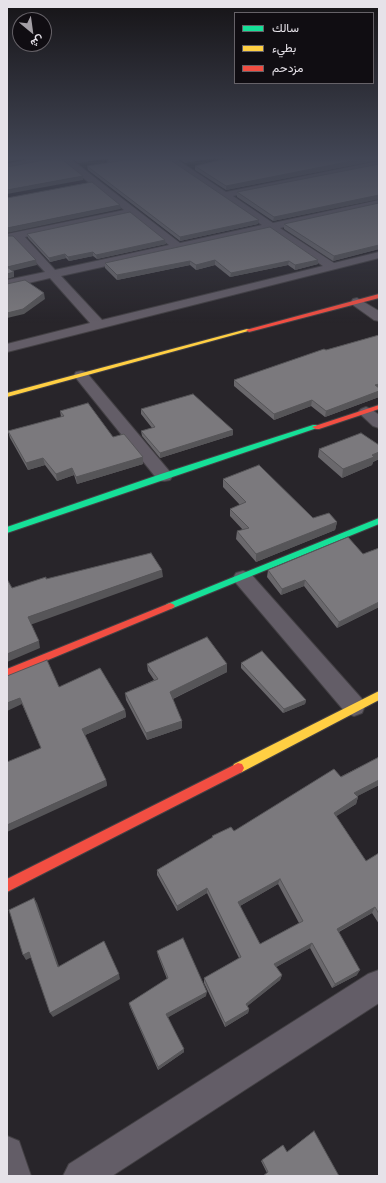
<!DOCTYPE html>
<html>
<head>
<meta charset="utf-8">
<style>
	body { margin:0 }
	#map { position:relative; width:386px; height:1183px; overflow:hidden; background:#28252a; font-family:"Noto Serif",Vazirmatn,serif }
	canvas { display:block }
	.frame { position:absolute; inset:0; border:8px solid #e6e2e9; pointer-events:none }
	.legend { position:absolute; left:234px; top:12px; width:140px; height:72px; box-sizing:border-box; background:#100d12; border:1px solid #666268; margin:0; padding:5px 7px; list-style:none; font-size:12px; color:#e6e2e9 }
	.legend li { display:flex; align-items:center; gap:8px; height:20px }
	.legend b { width:20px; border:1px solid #666268 }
	.north { position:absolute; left:12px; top:12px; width:40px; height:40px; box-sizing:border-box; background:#100d12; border:1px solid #666268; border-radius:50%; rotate:151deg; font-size:11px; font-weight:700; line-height:16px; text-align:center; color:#e6e2e9 }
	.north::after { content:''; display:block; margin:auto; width:14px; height:18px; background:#a4a0a6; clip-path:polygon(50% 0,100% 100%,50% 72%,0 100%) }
</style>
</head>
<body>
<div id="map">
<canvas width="386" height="1183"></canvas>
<div class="frame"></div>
<ul class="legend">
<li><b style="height:5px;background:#16e098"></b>سالك</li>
<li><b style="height:5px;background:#ffcf43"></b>بطيء</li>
<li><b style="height:5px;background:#f24e42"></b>مزدحم</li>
</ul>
<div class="north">ش</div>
</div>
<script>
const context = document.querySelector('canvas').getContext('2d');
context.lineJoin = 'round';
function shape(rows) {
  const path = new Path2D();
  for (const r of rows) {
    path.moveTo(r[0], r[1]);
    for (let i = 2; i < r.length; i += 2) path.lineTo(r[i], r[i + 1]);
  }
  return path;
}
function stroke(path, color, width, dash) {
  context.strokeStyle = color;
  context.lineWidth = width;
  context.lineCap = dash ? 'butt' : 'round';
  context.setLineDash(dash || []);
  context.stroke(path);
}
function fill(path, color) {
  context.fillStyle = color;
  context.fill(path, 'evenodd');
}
const street = shape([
	[45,157,68,157,180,243,262,225,162,157,173,157,226,192,379,161,379,167,233,196,273,223,379,200,379,206,280,228,334,263,379,252,379,258,7,352,7,344,90,323,50,278,7,288,7,280,45,272,14,239,7,240,7,234,124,210,59,159,7,170,7,164,45,157],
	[131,215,169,245,55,270,25,237,131,215],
	[270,230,323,266,102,320,61,276,270,230],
	[125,157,148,157,144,160,112,165,108,162,109,160,125,157],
	[357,298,379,311,379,321,374,320,353,305,351,302,353,299,357,298],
	[81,371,86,372,170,472,173,476,170,480,164,481,158,480,76,378,74,375,76,372,81,371],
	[366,407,371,409,379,415,379,428,373,426,358,412,361,409,366,407],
	[243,571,250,573,362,699,365,706,362,713,354,716,346,713,236,583,233,578,236,573,243,571],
	[379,970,379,1003,112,1176,63,1176,69,1164,368,974,379,970],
	[7,1136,19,1141,31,1176,7,1176,7,1136]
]);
const fast = shape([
	[313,425,316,425,320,427,7,533,7,527,161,474,313,425],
	[379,518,379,524,173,608,170,609,167,608,165,606,167,604,379,518]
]);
const slow = shape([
	[247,329,252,330,7,397,7,393,247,329],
	[379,691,379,700,242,772,238,773,234,772,232,768,234,764,379,691]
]);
const jam = shape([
	[379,294,379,298,249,332,246,330,379,294],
	[379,405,379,409,319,429,316,429,312,427,379,405],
	[170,603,173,604,175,606,173,608,7,677,7,669,170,603],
	[238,763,242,764,244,768,242,772,7,892,7,879,238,763]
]);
const wall = shape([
	[70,157,114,157,78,163],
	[176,157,217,157,185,163],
	[379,157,379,160,226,190,195,170,195,166],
	[379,164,379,199,273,221,237,197,237,192],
	[87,166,258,224,180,241,88,170],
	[379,203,379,249,333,261,284,229,284,224],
	[270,227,318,260,318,264,295,270,288,265,230,277,215,265,196,270,190,265,117,280,105,268,105,263],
	[27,234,165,240,166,244,97,259,93,256,69,261,66,258,50,262,28,238],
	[379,335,379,397,325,417,311,406,274,420,234,386,234,380,326,350],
	[141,409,233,435,160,458,142,436,141,431,152,428,141,414],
	[60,411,113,437,143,464,77,484,74,475,57,481,45,465,28,470,10,438,8,431,61,417],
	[379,445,379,459,373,462,372,465,342,478,318,457,319,449],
	[223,479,313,518,337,522,335,530,256,562,236,539,237,531,243,530,230,516,230,509,240,505,223,487],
	[379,548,379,607,337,628,304,586,281,595,267,577,268,570,363,554],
	[241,663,306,700,305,704,283,713,241,668],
	[147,664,227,672,173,699,182,728,147,740,126,700,125,693,154,680,148,671],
	[7,676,59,687,125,710,126,717,85,735,106,780,107,786,41,748,22,704],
	[379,757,379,785,357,796,358,797,356,804,336,816,366,861,379,853,379,924,372,913,339,932,357,975,332,988,310,948,276,967,282,975,280,980,247,1006,249,1009,248,1013,225,1027,204,983,204,978,239,958,207,893,177,911,157,875,157,870,212,838,212,836,234,831],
	[278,884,299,923,260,944,240,906],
	[157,951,206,996,168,1017,184,1052,158,1070,130,1007,129,1003,167,979,158,956],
	[314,1131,267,1173,261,1161,283,1145,287,1152]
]);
const shadedWall = shape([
	[12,157,35,157,7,162,7,158],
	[89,157,114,157,78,163,78,159],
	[195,157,217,157,185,163,185,159],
	[372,157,379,157,379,160,226,190,226,186],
	[83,176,83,180,7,194,7,190],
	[379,195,379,199,273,221,274,217],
	[120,205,121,209,7,233,7,228],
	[259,220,258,224,180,241,180,237],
	[165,240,166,244,97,259,96,255],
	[379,245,379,249,333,261,334,256],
	[93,252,93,256,69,261,68,257],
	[65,254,66,258,50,262,49,258],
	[36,260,37,265,8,272,7,267],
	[215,260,215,265,196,270,196,265],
	[318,260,318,264,295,270,295,265],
	[190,261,190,265,117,280,117,275],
	[289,261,288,265,230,277,231,273],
	[14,272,14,277,7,279,7,274],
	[44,293,45,299,24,314,7,318,7,313],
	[379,384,379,389,375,385],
	[379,391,379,397,325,417,326,411],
	[312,400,311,406,274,420,274,414],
	[233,430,233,435,160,458,160,453],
	[379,452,379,459,373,462,372,465,342,478,343,469],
	[143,457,143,464,77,484,76,477],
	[43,458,45,465,28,470,26,463],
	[72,468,74,475,57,481,56,474],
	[337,522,335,530,256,562,256,554],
	[162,570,163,577,30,625,28,617],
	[305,580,304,586,281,595,282,589],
	[379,602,379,607,337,628,339,622],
	[39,641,40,648,7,662,7,654],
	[227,664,227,672,170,700,170,692],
	[20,698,22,704,7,711,7,703],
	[306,700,305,704,283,713,284,709],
	[125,710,126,717,83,736,82,729],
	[182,721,182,728,147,740,146,733],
	[106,780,107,786,7,832,7,825],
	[379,780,379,785,352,799,354,793],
	[358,797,356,804,332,819,334,813],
	[280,879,278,884,238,907,238,902],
	[207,888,207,893,177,911,177,906],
	[34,898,37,903,61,972,58,967],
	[375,907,372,913,334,934,337,929],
	[312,943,310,948,273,969,274,964],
	[29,952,32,957,26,960,23,955],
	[360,970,357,975,332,988,335,984],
	[119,974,120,979,53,1017,50,1013],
	[282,975,280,980,245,1008,246,1004],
	[207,992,206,996,167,1018,166,1014],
	[249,1009,248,1013,225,1027,225,1023],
	[184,1049,184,1052,158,1070,158,1067]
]);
const building = shape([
	[59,157,83,176,7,190,7,167,59,157],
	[75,157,89,157,78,159,75,157],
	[144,157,166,157,259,220,180,237,87,166,144,157],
	[182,157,195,157,185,159,182,157],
	[233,157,372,157,226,186,195,166,233,157],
	[379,164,379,195,274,217,237,192,379,164],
	[92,182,120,205,7,228,7,198,92,182],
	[379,203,379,245,334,256,284,224,379,203],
	[130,212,165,240,96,255,93,252,68,257,65,254,49,258,27,234,130,212],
	[270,227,318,260,295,265,289,261,231,273,215,260,196,265,190,261,117,275,105,263,270,227],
	[7,236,13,236,36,260,7,267,14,272,7,274,7,236],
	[25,280,44,293,23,309,7,313,7,284,25,280],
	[379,335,379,384,375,385,379,388,379,391,326,411,312,400,274,414,234,380,324,349,326,350,379,335],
	[193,394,233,430,160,453,141,431,155,427,141,409,193,394],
	[88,403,113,437,124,434,143,457,76,477,72,468,56,474,43,458,26,463,8,431,64,416,60,411,88,403],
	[361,433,379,445,379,452,372,455,374,457,343,469,319,449,361,433],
	[259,465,313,518,329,513,337,522,256,554,237,531,249,528,230,509,246,502,223,479,259,465],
	[348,537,363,554,379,548,379,602,339,622,305,580,282,589,268,570,348,537],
	[151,553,162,570,28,617,39,641,7,654,7,579,12,588,46,577,46,579,151,553],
	[207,637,227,664,170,692,182,721,146,733,125,693,158,679,147,664,207,637],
	[262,651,306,700,284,709,241,663,262,651],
	[47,660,59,687,100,668,125,710,82,729,106,780,7,825,7,762,41,748,20,698,7,703,7,676,47,660],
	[379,757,379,780,354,793,358,797,334,813,366,861,379,853,379,914,375,907,337,929,360,970,335,984,312,943,274,964,282,975,246,1004,249,1009,225,1023,204,978,241,957,207,888,177,906,157,870,213,837,212,836,231,827,234,831,334,769,341,777,379,757],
	[280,879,303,921,260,944,238,902,280,879],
	[34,898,58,967,104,941,119,974,50,1013,29,952,23,955,9,910,34,898],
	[183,938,207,992,166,1014,184,1049,158,1067,129,1003,168,978,157,951,183,938],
	[314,1131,339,1176,263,1176,268,1172,262,1160,283,1145,287,1152,314,1131]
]);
stroke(street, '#434044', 2);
stroke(fast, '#434044', 2);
stroke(slow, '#434044', 2);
stroke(jam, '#434044', 2);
fill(street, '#635d67');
fill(fast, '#16e098');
fill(slow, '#ffcf43');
fill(jam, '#f24e42');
fill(wall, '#6a686c');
fill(shadedWall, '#565558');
fill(building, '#7b797d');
stroke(building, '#565558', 1);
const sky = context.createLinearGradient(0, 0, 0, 323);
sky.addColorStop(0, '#161417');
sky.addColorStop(0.49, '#424655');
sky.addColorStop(1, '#42465500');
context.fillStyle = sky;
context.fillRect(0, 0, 386, 323);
</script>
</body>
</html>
